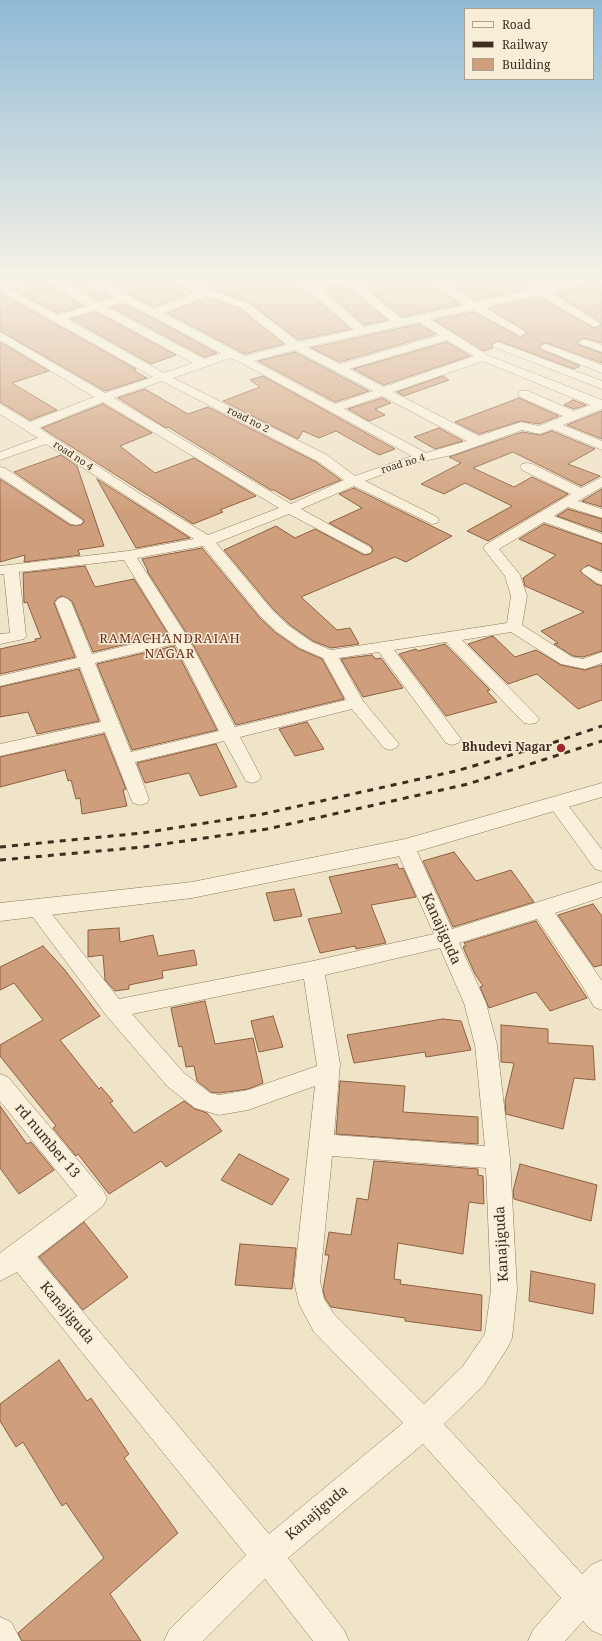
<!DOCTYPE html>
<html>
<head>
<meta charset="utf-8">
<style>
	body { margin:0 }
	#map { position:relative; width:602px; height:1641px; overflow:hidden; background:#f0e4c8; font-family:"Noto Serif",serif }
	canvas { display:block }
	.legend { position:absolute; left:464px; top:8px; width:130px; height:72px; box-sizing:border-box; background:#f7eed8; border:1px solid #ada18e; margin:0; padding:5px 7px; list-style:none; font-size:12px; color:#3d2e20 }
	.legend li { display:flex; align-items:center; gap:8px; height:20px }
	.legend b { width:20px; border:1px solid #ada18e }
</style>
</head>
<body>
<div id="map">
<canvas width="602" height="1641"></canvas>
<ul class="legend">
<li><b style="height:5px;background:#faf1dc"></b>Road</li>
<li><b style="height:5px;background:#3d2e20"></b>Railway</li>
<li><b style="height:11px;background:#cf9f7d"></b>Building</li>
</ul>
</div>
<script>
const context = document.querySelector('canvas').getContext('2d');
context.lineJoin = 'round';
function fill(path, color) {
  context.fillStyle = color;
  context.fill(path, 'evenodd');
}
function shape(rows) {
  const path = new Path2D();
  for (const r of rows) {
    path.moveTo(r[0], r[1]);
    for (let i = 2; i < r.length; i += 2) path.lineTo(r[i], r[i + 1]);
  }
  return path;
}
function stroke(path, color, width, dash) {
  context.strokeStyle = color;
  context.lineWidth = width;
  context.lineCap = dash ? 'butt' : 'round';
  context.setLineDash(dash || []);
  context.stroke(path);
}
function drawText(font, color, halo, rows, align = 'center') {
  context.font = font + ' "Noto Serif",serif';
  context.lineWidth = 3;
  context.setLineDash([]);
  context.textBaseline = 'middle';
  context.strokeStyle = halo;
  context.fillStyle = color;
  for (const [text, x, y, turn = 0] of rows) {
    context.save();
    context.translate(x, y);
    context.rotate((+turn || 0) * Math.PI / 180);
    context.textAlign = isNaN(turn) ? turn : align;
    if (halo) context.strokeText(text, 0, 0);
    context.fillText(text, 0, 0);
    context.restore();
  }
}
const building = shape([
	[28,282,47,282,84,306,58,313,10,288,28,282],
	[65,282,87,282,111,297,99,300,65,282],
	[105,282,171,282,193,292,154,307,105,282],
	[193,282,293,282,305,289,351,329,298,340,248,302,193,282],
	[359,282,428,282,461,304,402,317,359,282],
	[445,282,557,282,542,285,536,284,531,285,530,289,476,300,445,282],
	[587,282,602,282,602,343,584,338,577,342,579,345,602,353,602,363,547,343,541,344,539,348,580,366,574,369,499,341,491,344,493,348,484,351,434,320,473,312,521,337,527,333,525,330,488,308,539,297,594,328,601,325,599,321,554,293,585,285,587,282],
	[345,285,388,320,364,325,322,288,345,285],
	[0,293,136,369,133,370,147,378,105,391,0,331,0,293],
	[207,298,239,308,284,344,245,354,167,313,207,298],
	[123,304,149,316,217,353,204,357,111,307,123,304],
	[96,312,176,355,151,364,71,319,96,312],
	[419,324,436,334,340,362,311,348,419,324],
	[0,342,49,371,12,383,57,410,30,420,0,402,0,342],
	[447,342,470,356,384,385,353,369,447,342],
	[295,352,369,391,335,402,258,361,295,352],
	[263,376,395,449,379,455,336,431,319,438,303,431,298,439,223,401,260,387,250,380,263,376],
	[443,376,449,380,404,396,397,392,443,376],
	[145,389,188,414,208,407,316,462,341,480,291,500,274,490,271,490,168,427,166,428,118,398,145,389],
	[382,398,391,403,375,409,385,415,369,421,348,409,382,398],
	[519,398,559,416,539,424,521,421,479,434,455,422,519,398],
	[573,400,586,405,574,409,564,405,573,400],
	[103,404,152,433,120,446,155,473,194,458,256,496,220,510,223,512,193,524,42,428,103,404],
	[602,411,602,439,567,425,602,411],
	[439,428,463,441,435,449,414,437,439,428],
	[552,431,595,449,568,464,600,476,581,486,513,452,473,468,514,487,532,477,568,494,488,541,467,531,512,506,465,483,444,494,421,484,461,463,449,457,522,432,540,435,552,431],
	[61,455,77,466,104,546,78,550,80,555,24,562,25,555,0,562,0,479,70,525,81,525,84,522,84,520,14,472,61,455],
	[97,479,190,538,136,548,97,479],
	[354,488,452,536,406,562,395,557,301,597,337,630,350,628,359,644,331,648,313,641,290,625,274,610,224,550,276,526,295,538,315,529,364,555,370,554,373,551,371,546,329,523,362,508,339,494,354,488],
	[602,489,602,507,582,501,602,489],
	[568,509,602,519,602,532,557,516,568,509],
	[544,524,602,544,602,571,588,565,580,571,596,584,602,586,602,651,583,657,573,656,554,644,558,643,541,631,584,612,525,586,523,578,556,555,519,539,544,524],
	[202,548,260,618,276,633,299,649,322,659,344,699,236,725,189,637,147,571,148,571,142,559,202,548],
	[85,566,95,587,134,579,168,634,93,652,72,601,62,596,57,598,54,603,75,657,0,674,0,649,36,641,35,639,41,638,27,602,24,603,23,573,85,566],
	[493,636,515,657,536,650,561,665,585,670,602,665,602,700,578,709,537,674,508,684,468,644,493,636],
	[445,644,490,690,487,691,497,702,446,716,399,654,416,649,418,651,445,644],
	[174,646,217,730,132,750,97,664,174,646],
	[372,655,376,659,381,658,403,688,363,697,341,659,372,655],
	[79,669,99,721,37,734,28,712,0,717,0,687,79,669],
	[307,722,324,749,295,756,279,729,307,722],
	[104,734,126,789,123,790,127,806,82,814,80,798,76,799,71,780,68,781,65,770,0,787,0,757,104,734],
	[216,744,237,787,200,796,189,773,145,783,137,763,216,744],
	[454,852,476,881,511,870,534,902,453,927,423,861,454,852],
	[397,864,399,869,403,868,416,897,371,905,386,943,356,949,355,946,320,953,308,919,342,913,329,877,397,864],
	[294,889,302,916,274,921,266,893,294,889],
	[593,904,602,916,602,965,594,967,558,915,593,904],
	[536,921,587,998,550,1011,536,992,489,1008,480,987,483,986,475,974,463,947,466,946,464,943,536,921],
	[119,928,120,942,153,935,158,956,194,950,197,965,162,971,163,978,129,985,129,989,115,991,105,980,103,955,88,957,88,930,119,928],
	[43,946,64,969,100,1016,60,1040,99,1089,101,1087,113,1101,110,1103,134,1133,184,1101,195,1109,207,1113,222,1131,166,1167,161,1161,109,1194,78,1154,76,1156,53,1128,56,1126,0,1056,0,1045,43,1020,14,983,0,990,0,967,43,946],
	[205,1001,215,1044,253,1038,263,1083,248,1089,219,1093,211,1092,197,1081,194,1066,186,1067,182,1046,179,1047,171,1008,205,1001],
	[273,1016,283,1047,259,1052,251,1021,273,1016],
	[443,1019,461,1021,471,1050,426,1057,425,1052,354,1063,347,1035,443,1019],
	[501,1025,548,1029,548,1043,593,1046,595,1080,574,1078,563,1129,506,1114,505,1101,514,1063,501,1062,501,1025],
	[340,1081,405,1086,403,1112,478,1117,478,1144,336,1134,340,1081],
	[0,1106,27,1144,31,1142,54,1170,19,1194,0,1168,0,1106],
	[239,1154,289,1179,272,1205,221,1180,239,1154],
	[374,1161,478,1169,478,1175,483,1176,484,1204,469,1202,463,1254,398,1243,394,1279,401,1280,400,1284,482,1295,481,1331,405,1321,405,1318,331,1307,325,1298,323,1290,329,1255,325,1255,329,1232,351,1235,357,1198,368,1200,374,1161],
	[520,1164,597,1185,591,1221,514,1199,513,1191,520,1164],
	[84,1222,128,1277,83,1310,39,1257,84,1222],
	[240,1244,296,1248,292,1289,235,1285,240,1244],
	[531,1271,595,1284,593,1314,529,1301,531,1271],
	[59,1360,87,1401,91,1398,129,1454,124,1458,178,1533,110,1594,141,1641,22,1641,18,1633,104,1558,66,1503,62,1506,23,1442,16,1447,0,1421,0,1404,59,1360]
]);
const minor = shape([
	[48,282,61,282,99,302,115,297,88,282,101,282,154,309,197,292,172,282,188,282,248,303,298,342,354,330,300,282,312,282,364,327,391,321,344,282,356,282,402,319,465,305,429,282,442,282,476,302,532,290,532,286,536,285,542,287,566,282,586,282,585,284,550,292,598,322,600,324,598,326,594,327,539,295,484,307,524,331,526,333,520,336,473,310,430,319,487,355,602,400,602,409,563,425,602,441,602,450,552,429,540,434,522,430,452,455,410,464,365,481,437,517,439,520,437,523,432,524,354,486,301,509,370,547,372,550,370,553,365,554,289,514,216,543,273,611,289,626,312,642,331,650,507,623,511,596,505,576,483,548,485,545,571,494,522,470,520,467,522,464,527,463,532,464,581,488,602,477,602,487,578,501,602,509,602,518,568,507,554,516,602,534,602,543,544,522,499,549,520,575,527,596,522,625,572,657,583,659,602,652,602,663,585,669,561,664,511,632,462,640,536,715,539,719,536,723,530,724,524,723,446,642,394,650,461,739,458,743,452,745,446,743,379,652,339,658,363,701,399,744,396,748,390,750,384,748,352,709,240,737,261,777,258,781,252,783,246,781,224,741,135,762,149,799,147,803,140,805,133,803,131,799,105,732,0,756,0,744,101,722,80,667,0,686,0,676,77,658,55,602,58,599,63,597,68,599,71,602,92,654,170,635,124,560,19,572,26,636,24,639,0,644,0,634,10,633,4,574,0,574,0,566,128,551,194,539,46,444,0,460,0,452,38,438,0,414,0,404,30,422,94,397,0,340,0,332,105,393,153,377,0,291,0,284,58,315,88,306,48,282],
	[207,296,240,307,287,345,245,356,163,313,207,296],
	[123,302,150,315,221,353,204,359,107,307,123,302],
	[96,310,193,363,164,373,67,319,96,310],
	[419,322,440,335,340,364,307,347,419,322],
	[447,340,474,356,384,387,349,369,447,340],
	[295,350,373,391,335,404,254,361,295,350],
	[230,358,240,362,412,456,355,476,327,455,173,378,230,358],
	[483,361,590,405,574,411,528,391,520,391,518,394,520,397,563,416,539,426,521,422,479,436,393,392,483,361],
	[162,381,317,461,344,480,291,504,114,398,162,381],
	[382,396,467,441,426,453,344,409,382,396],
	[103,402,279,508,208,535,142,495,39,428,103,402],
	[203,546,261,617,277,632,300,648,323,658,346,700,235,727,188,638,137,558,203,546],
	[175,644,219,731,131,752,95,663,175,644],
	[584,339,602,345,602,352,580,344,578,342,584,339],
	[498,342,602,381,602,389,494,347,492,345,498,342],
	[546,344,602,365,602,373,542,349,540,347,542,345,546,344],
	[0,467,5,468,83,521,81,524,76,525,71,524,0,477,0,467],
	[589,566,602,573,602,585,597,583,584,574,581,571,584,568,589,566],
	[557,798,564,800,602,850,602,871,595,869,548,804,550,800,557,798],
	[405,840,412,842,415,847,452,929,602,882,602,897,555,913,602,981,602,1010,594,1007,582,985,537,919,459,943,486,1003,497,1045,510,1158,517,1290,512,1338,508,1347,483,1386,444,1424,582,1574,591,1565,602,1560,602,1635,591,1630,583,1621,565,1641,528,1641,533,1630,561,1598,423,1444,288,1558,344,1630,349,1641,313,1641,265,1579,203,1641,164,1641,169,1630,246,1555,17,1272,0,1281,0,1253,77,1196,0,1101,0,1074,8,1077,103,1190,107,1198,103,1206,37,1257,269,1534,403,1423,314,1332,299,1304,294,1281,315,1086,248,1110,219,1115,195,1108,168,1087,106,1015,26,908,29,903,36,901,43,903,119,999,313,961,434,934,395,847,398,842,405,840],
	[440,948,464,1003,475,1045,485,1146,334,1135,340,1064,325,975,440,948],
	[304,979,317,1066,248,1090,219,1095,210,1093,184,1073,132,1014,304,979],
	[332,1156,486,1168,491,1290,485,1334,463,1366,424,1404,334,1314,324,1299,320,1281,332,1156],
	[0,1617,11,1622,21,1641,0,1641,0,1617]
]);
const tertiary = shape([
	[602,783,602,797,405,855,192,898,0,921,0,903,192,882,405,839,602,783]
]);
const rail = shape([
	[0,847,142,833,263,814,456,771,555,742,602,726],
	[0,860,143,847,267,829,468,784,602,741]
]);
const markers = [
	[561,748,5,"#9e2a2b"]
];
const farStreetnames = [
	["road no 2",248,420,27],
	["road no 4",73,456,33],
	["road no 4",403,464,-17]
];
const poiNames = [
	["Bhudevi Nagar",552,748]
];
const neighbourhoodNames = [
	["RAMACHANDRAIAH",170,639],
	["NAGAR",170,654]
];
const nearStreetnames = [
	["Kanajiguda",441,929,66],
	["rd number 13",47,1141,50],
	["Kanajiguda",502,1244,-93],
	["Kanajiguda",67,1313,50],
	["Kanajiguda",317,1513,-40]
];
fill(building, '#cf9f7d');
stroke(building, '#8d5f41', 1);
stroke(minor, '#8d765c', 1);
stroke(tertiary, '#8d765c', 1);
fill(minor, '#faf1dc');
fill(tertiary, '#faf1dc');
stroke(rail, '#3d2e20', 3, [6, 6]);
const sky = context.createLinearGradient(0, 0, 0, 512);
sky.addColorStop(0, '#8fbad6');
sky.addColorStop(0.55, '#f8f3e6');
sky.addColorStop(1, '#f8f3e600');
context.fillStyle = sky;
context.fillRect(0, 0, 602, 512);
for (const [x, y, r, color] of markers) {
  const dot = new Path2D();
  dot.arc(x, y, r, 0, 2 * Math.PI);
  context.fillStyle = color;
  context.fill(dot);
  stroke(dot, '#f7eed8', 1.5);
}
drawText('10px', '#3d2e20', '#f7eed8', farStreetnames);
drawText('bold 12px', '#3d2e20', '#f7eed8', poiNames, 'right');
context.letterSpacing = '1px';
drawText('13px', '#6b2e1e', '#f7eed8', neighbourhoodNames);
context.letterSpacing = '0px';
drawText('14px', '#3d2e20', '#f7eed8', nearStreetnames);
</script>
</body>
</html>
